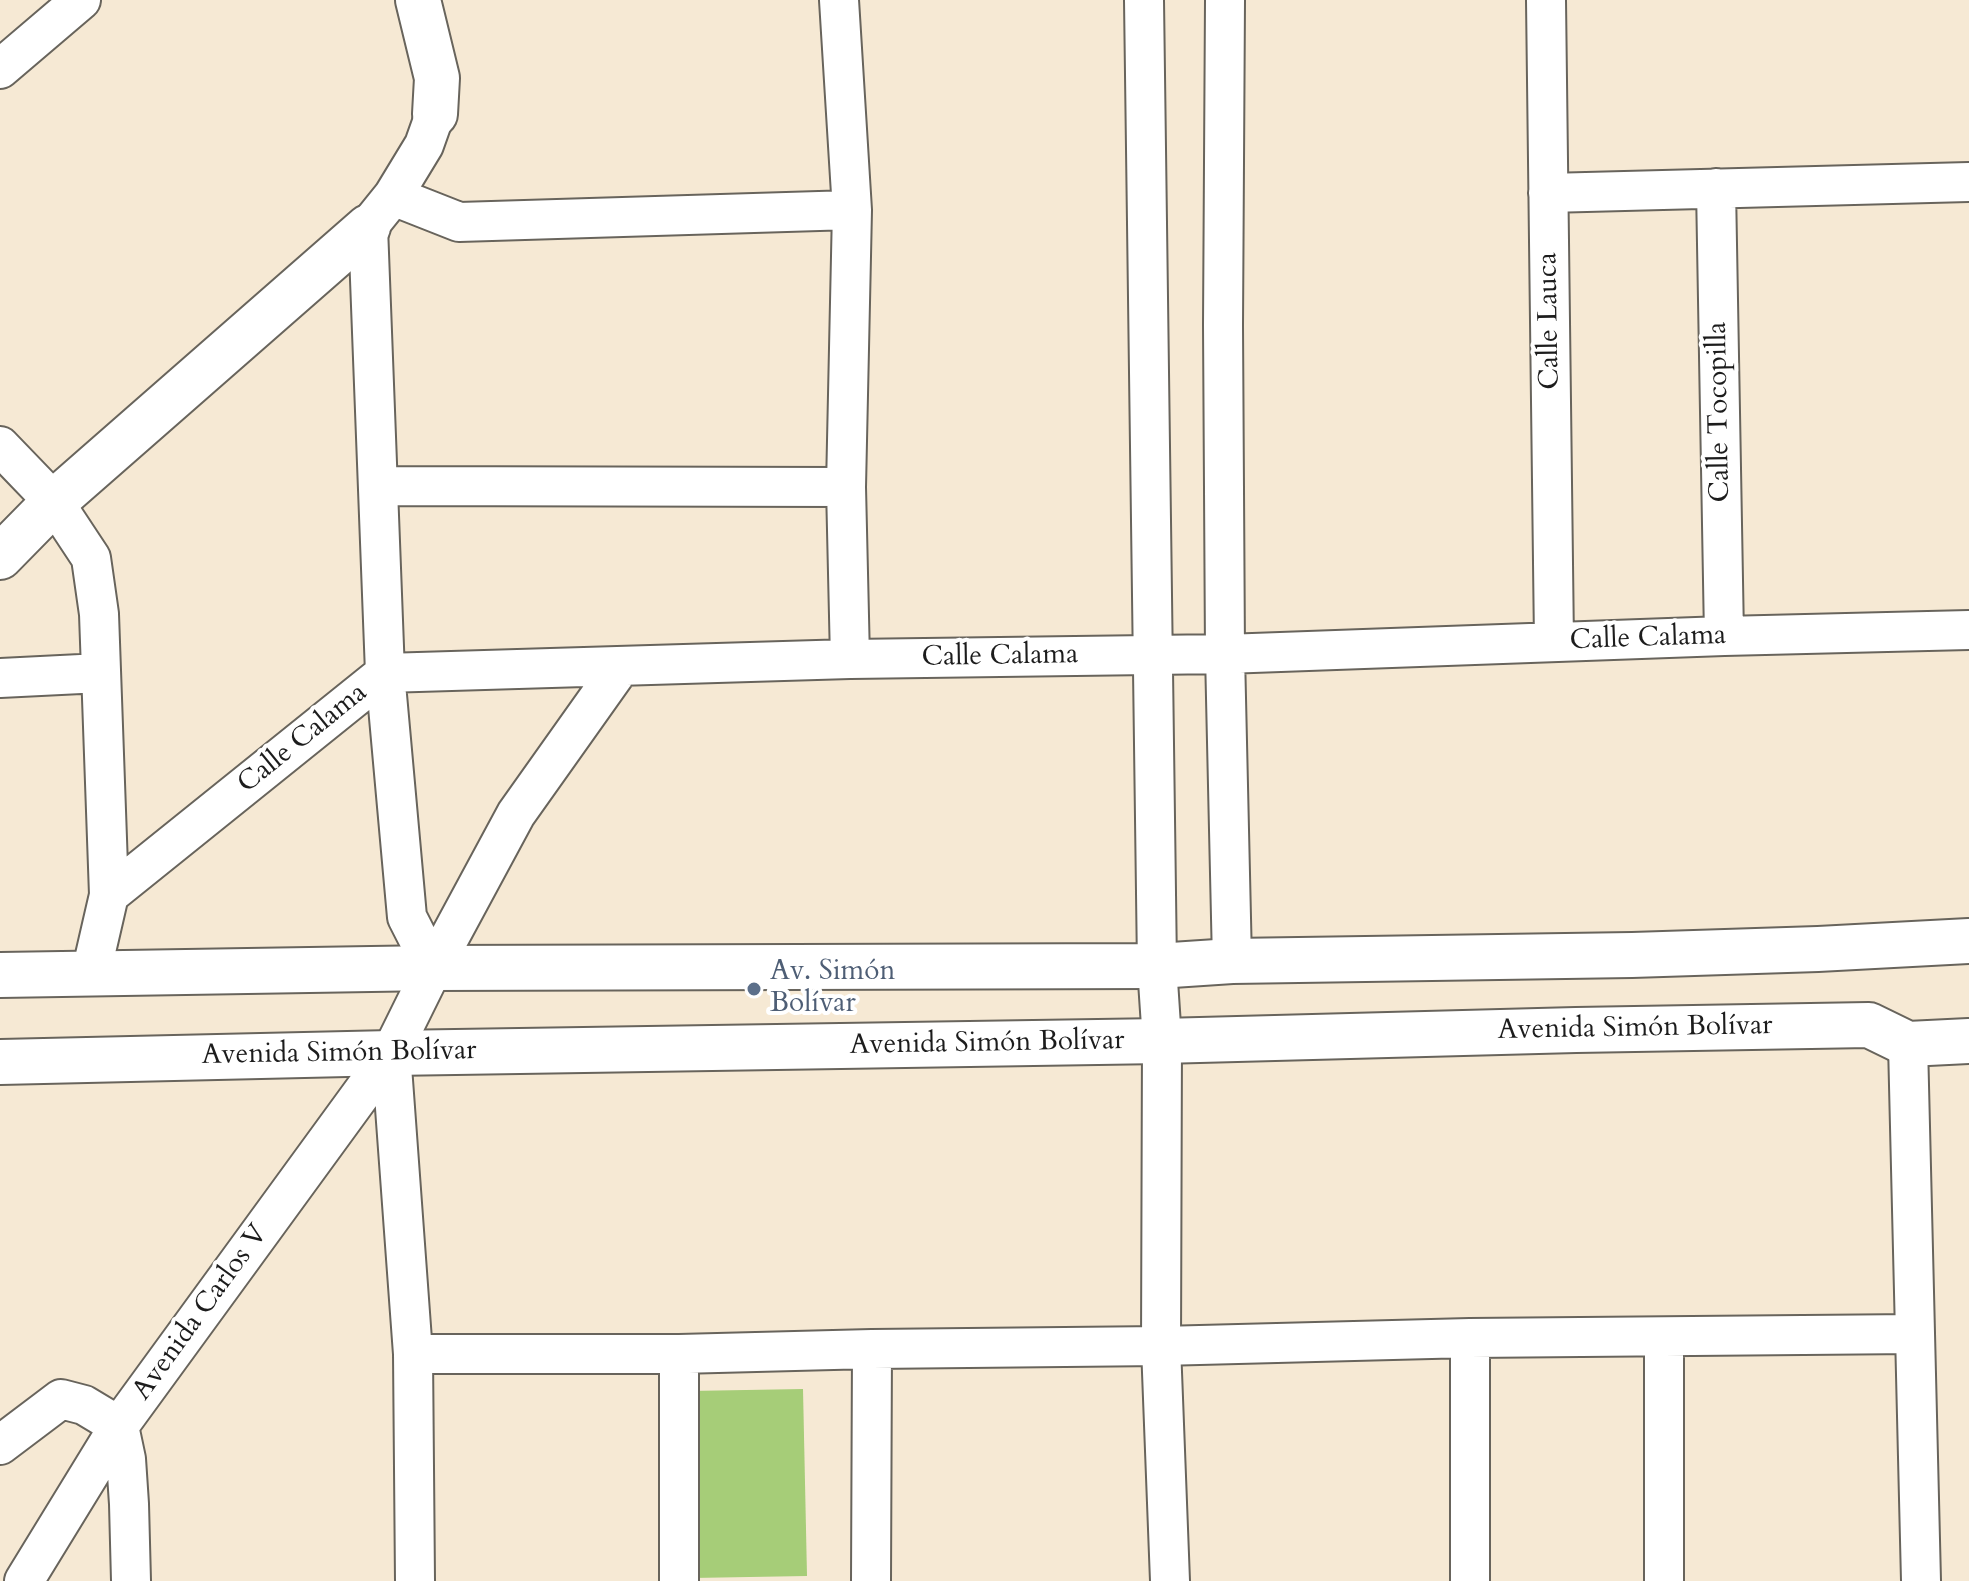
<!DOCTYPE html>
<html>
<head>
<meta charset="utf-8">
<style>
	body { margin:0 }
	canvas { display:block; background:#f6e9d4 }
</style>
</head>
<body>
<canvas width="1969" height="1581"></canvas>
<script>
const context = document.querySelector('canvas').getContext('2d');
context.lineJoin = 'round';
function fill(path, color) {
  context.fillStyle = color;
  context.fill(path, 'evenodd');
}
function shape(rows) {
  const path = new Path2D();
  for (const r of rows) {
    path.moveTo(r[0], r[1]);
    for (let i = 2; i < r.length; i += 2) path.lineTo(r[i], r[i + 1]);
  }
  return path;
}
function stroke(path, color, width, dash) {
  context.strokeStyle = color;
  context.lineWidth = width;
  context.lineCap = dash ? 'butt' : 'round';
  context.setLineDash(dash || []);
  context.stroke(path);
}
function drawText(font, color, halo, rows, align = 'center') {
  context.font = font + ' Cardo,serif';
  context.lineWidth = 8;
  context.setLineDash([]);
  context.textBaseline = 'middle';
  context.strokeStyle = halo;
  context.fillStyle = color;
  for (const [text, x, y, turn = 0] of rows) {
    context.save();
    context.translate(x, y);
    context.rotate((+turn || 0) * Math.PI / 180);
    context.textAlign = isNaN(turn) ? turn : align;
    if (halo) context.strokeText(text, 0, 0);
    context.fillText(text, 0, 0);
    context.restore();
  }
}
const green = shape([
	[803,1389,807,1576,692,1578,689,1391]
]);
const minor = shape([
	[839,0,852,210,846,487,850,659],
	[1144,0,1157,966,1162,1041,1161,1346,1170,1581],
	[1225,0,1223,325,1225,654,1232,961],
	[1546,0,1554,642],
	[0,69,81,0],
	[1716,188,1724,636],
	[1548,193,1969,182],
	[393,196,459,222,852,210],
	[0,446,54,502,91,558,99,614,109,895,91,973],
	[378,486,846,487],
	[0,678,101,673],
	[109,895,385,673,850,659,1225,654,1724,636,1969,630],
	[433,968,516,814,621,666],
	[1908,1044,1921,1581],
	[391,1053,413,1354,415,1581],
	[1470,1338,1470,1581],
	[413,1354,679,1354,872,1349,1161,1346,1470,1338,1914,1334],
	[679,1354,679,1581],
	[0,1445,61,1399,84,1405,119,1426,126,1459,129,1504,131,1581],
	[24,1581,119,1426,391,1053,433,968,407,917,385,673,368,227,393,196,424,145,435,114],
	[871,1581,872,1349],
	[1664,1581,1664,1337]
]);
const tertiary = shape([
	[418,0,437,78,435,114],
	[0,557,54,502,368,227],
	[0,975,433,968,1157,966,1232,961,1632,955,1818,949,1969,941],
	[0,1062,391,1053,1162,1041,1576,1030,1869,1025,1908,1044,1969,1041]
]);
const markers = [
	[754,989,8,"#5c6f8a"]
];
const streetNames = [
	["Calle Lauca",1550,321,-91],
	["Calle Tocopilla",1720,412,-91],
	["Calle Calama",1648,639,-2],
	["Calle Calama",1000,657,-1],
	["Calle Calama",303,739,-39],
	["Avenida Simón Bolívar",1635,1029,-1],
	["Avenida Simón Bolívar",987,1044,-1],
	["Avenida Simón Bolívar",339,1054,-1],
	["Avenida Carlos V",201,1313,-54]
];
const serviceNames = [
	["Av. Simón",770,973],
	["Bolívar",770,1005]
];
fill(green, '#a6cd78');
stroke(minor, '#68645c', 42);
stroke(tertiary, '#68645c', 48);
stroke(minor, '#fff', 38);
stroke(tertiary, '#fff', 44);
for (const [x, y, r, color] of markers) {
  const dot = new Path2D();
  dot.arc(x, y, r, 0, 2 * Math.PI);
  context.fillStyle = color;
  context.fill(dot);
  stroke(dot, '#fff', 3);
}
drawText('28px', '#1c1c1c', '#fff', streetNames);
drawText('28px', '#4e5e75', '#fff', serviceNames, 'left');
</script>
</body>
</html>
